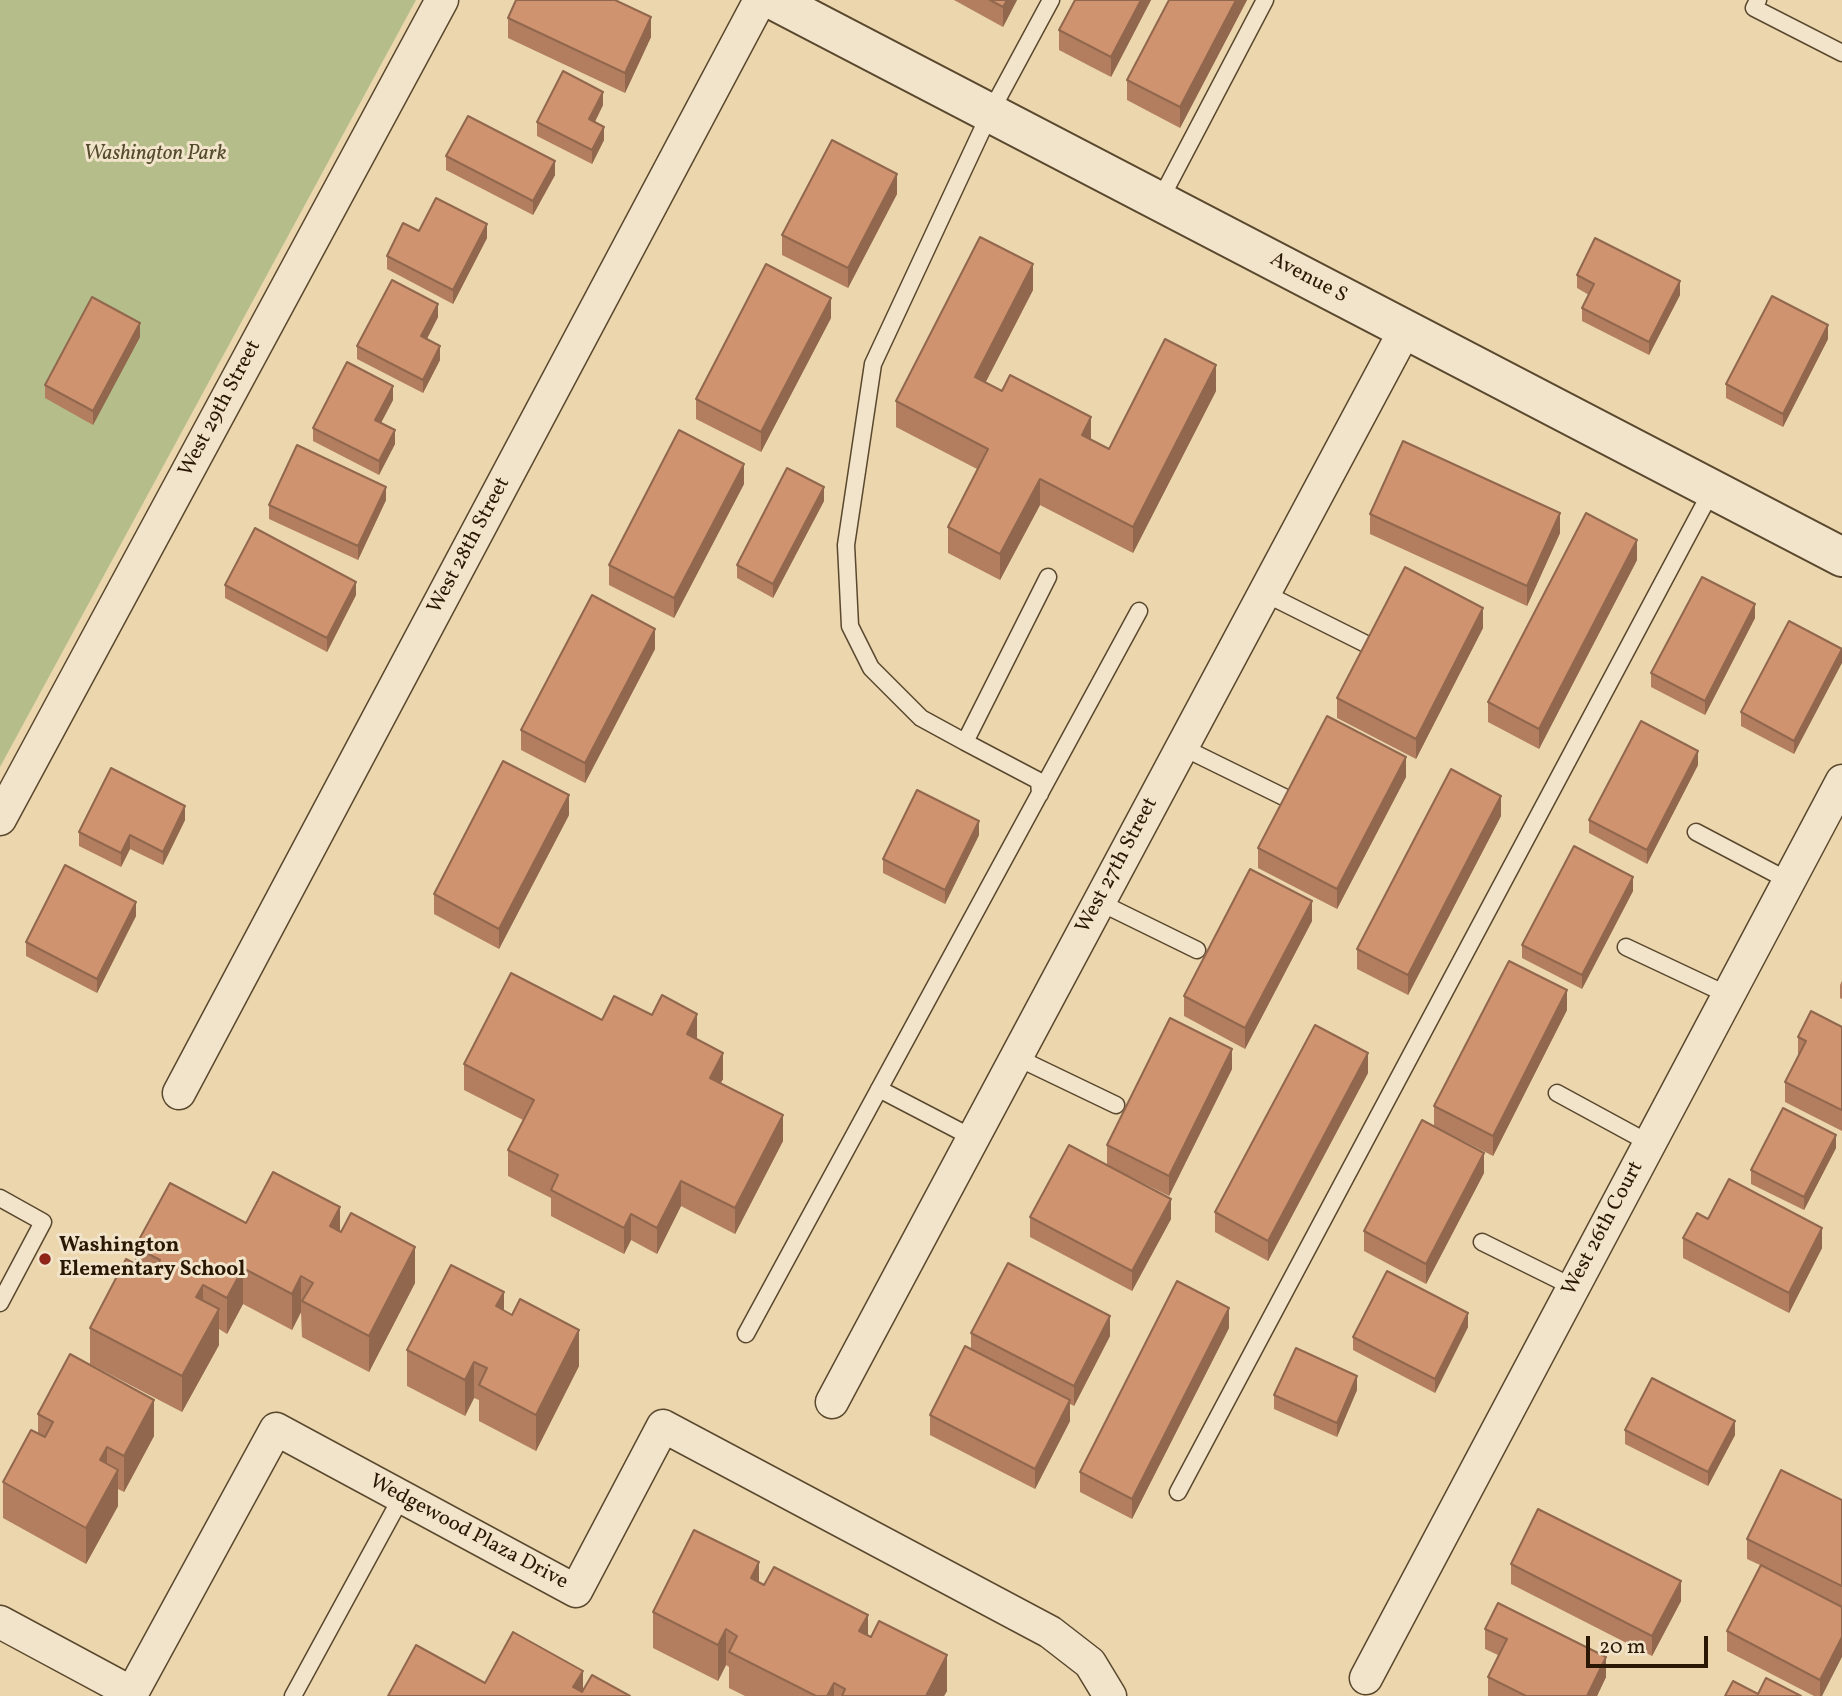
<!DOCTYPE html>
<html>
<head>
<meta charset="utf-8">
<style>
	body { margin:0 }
	#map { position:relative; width:1842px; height:1696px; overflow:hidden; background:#ebd6ad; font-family:Vollkorn,serif }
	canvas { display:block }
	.scale { position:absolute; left:1586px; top:1636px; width:122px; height:32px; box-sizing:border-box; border:4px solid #2a1804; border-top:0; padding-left:9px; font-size:21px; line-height:24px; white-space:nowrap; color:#2a1804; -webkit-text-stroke:5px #f2e4ca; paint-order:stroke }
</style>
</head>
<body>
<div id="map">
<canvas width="1842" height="1696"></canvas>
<div class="scale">20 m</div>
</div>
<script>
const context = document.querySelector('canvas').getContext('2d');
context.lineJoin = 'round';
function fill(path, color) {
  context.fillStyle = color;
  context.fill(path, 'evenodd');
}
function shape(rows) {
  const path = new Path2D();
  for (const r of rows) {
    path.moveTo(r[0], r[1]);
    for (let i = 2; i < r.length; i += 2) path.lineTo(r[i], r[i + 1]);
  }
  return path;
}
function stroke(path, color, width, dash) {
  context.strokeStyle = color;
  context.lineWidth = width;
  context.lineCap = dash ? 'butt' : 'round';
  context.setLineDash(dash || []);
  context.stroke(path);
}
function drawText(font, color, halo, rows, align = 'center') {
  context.font = font + ' Vollkorn,serif';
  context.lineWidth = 6;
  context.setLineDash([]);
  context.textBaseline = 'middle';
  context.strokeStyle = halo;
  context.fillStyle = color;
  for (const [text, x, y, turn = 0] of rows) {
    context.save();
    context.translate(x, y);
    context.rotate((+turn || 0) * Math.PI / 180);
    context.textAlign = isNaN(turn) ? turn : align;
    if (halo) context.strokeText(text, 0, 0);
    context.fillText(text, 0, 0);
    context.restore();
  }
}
const green = shape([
	[0,0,416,0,0,767]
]);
const service = shape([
	[1758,0,1754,8,1842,53],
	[1159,202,1265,0],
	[1264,593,1364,643],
	[965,742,921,718,871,668,850,626,846,545,873,364,990,113,1051,0],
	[1182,747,1290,800],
	[1040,794,1039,781,965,742,1048,577],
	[1696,832,1789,881],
	[1099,902,1197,950],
	[1626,947,1728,995],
	[1016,1057,1116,1105],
	[879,1089,973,1138],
	[1557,1093,1649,1143],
	[0,1198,43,1222,0,1303],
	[1482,1242,1573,1287],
	[746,1334,1139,611],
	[1178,1492,1712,490],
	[293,1696,401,1498]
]);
const minor = shape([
	[0,819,442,0],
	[179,1093,760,0],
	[832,1402,1405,330],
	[0,1622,132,1693,276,1429,576,1591,663,1426,1050,1632,1090,1663,1110,1696],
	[1366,1678,1842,781]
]);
const tertiary = shape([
	[773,0,1842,557]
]);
const wall = shape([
	[954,0,1017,0,1003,27],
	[1075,0,1151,0,1111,77,1059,50,1059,30],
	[1169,0,1247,0,1180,128,1127,100,1127,80],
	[508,18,651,37,625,93,508,38],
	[603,105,595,122,604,140,592,164,537,136,537,122],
	[446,156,555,175,533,215,446,170],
	[897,194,848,288,782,255,782,235],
	[419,231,487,238,453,304,387,269,387,256],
	[1577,275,1680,295,1649,355,1582,321,1582,308,1589,295,1577,288],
	[1033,290,985,383,1109,449,1216,391,1133,553,1040,505,1000,580,948,553,948,527,977,469,896,427,896,401],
	[438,317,427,339,440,360,423,393,357,359,357,346],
	[831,318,761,452,696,419,696,399],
	[140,337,93,425,45,398,45,385],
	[1828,339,1783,427,1726,398,1726,384],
	[393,400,381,423,395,444,379,475,313,441,313,428],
	[744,484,674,618,609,585,609,565],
	[386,500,358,560,269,519,269,505],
	[824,501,773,598,737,578,737,565],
	[1370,514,1560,533,1527,606,1370,534],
	[1637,560,1539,749,1488,722,1488,702],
	[225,585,356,595,327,652,225,598],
	[1755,618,1705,715,1651,687,1651,673],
	[1483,628,1416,759,1337,718,1337,698],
	[655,649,585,783,521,750,521,730],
	[1842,649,1794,754,1741,726,1741,712],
	[1698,765,1647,864,1589,833,1589,820],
	[1406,777,1337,909,1258,868,1258,848],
	[569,815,499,949,434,914,434,894],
	[1501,816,1408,995,1357,969,1357,949],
	[185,820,163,865,130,849,121,867,79,846,79,832],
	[979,835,945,904,883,873,883,859],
	[1633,891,1582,989,1522,958,1522,945],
	[136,916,97,993,26,956,26,942],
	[1312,921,1245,1049,1184,1016,1184,996],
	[1842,981,1842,999,1840,998,1840,985],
	[1567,1010,1493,1156,1434,1126,1434,1106],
	[602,1020,697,1039,723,1079,720,1083,783,1141,735,1234,681,1206,657,1254,631,1240,624,1254,551,1216,551,1198,508,1176,508,1150,523,1120,464,1090,464,1064],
	[1842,1027,1842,1131,1785,1102,1785,1082,1798,1057,1798,1037],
	[1232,1069,1169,1196,1107,1165,1107,1145],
	[1368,1073,1268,1261,1215,1232,1215,1212],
	[1836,1148,1804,1210,1751,1184,1751,1170],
	[1484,1173,1426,1284,1364,1251,1364,1231],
	[1030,1217,1171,1219,1132,1291,1030,1237],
	[1708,1219,1822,1248,1789,1313,1683,1258,1683,1238],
	[246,1223,340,1231,415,1283,369,1372,302,1337,301,1312,292,1330,243,1304,227,1334,219,1329,219,1345,182,1412,90,1364,90,1328,135,1264,135,1247],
	[504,1310,579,1366,536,1451,479,1421,479,1400,474,1398,465,1416,407,1386,407,1350],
	[1468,1327,1435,1393,1353,1350,1353,1337],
	[1229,1328,1132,1519,1080,1492,1080,1472],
	[971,1333,1110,1336,1074,1406,1070,1404,1070,1421,1035,1489,930,1435,930,1415,971,1350],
	[1357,1390,1337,1437,1274,1409,1274,1395],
	[38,1414,154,1436,124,1492,118,1489,118,1506,86,1564,3,1518,3,1482,38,1433],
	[1625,1430,1735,1435,1708,1486,1625,1444],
	[1842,1500,1842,1607,1822,1696,1814,1696,1727,1651,1727,1631,1760,1565,1747,1559,1747,1539],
	[1511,1564,1681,1601,1652,1656,1511,1584],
	[759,1583,868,1635,947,1691,944,1696,745,1696,729,1688,729,1667,726,1665,718,1681,653,1648,653,1612],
	[1485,1629,1606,1677,1597,1696,1488,1696,1488,1677,1498,1655,1485,1649]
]);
const shadedWall = shape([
	[1007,0,1017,0,1003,27,1003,7],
	[1141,0,1151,0,1111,77,1111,57],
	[1236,0,1247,0,1180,128,1180,107],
	[651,17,651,37,625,93,625,73],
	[603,92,603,105,589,133,589,119],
	[604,127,604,140,592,164,592,150],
	[555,161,555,175,533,215,533,201],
	[897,174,897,194,848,288,848,268],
	[487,224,487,238,453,304,453,290],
	[1033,264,1033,290,975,403,975,377],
	[1680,281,1680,295,1649,355,1649,342],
	[831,298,831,318,761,452,761,432],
	[438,304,438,317,421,350,421,336],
	[140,323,140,337,93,425,93,411],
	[1828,325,1828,339,1783,427,1783,414],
	[440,346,440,360,423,393,423,380],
	[1216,365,1216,391,1133,553,1133,527],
	[393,386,393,400,375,434,375,420],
	[1091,417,1091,443,1082,435],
	[395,430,395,444,379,475,379,461],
	[744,464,744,484,674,618,674,598],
	[1040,479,1040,505,1000,580,1000,554],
	[386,487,386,500,358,560,358,546],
	[824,487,824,501,773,598,773,584],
	[1560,513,1560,533,1527,606,1527,586],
	[1637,540,1637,560,1539,749,1539,729],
	[356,582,356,595,327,652,327,638],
	[1755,604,1755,618,1705,715,1705,701],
	[1483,608,1483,628,1416,759,1416,739],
	[655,629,655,649,585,783,585,763],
	[1842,649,1842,663,1794,754,1794,741],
	[1698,751,1698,765,1647,864,1647,850],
	[1406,757,1406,777,1337,909,1337,889],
	[569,795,569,815,499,949,499,929],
	[1501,796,1501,816,1408,995,1408,975],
	[185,806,185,820,163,865,163,852],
	[979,821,979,835,945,904,945,890],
	[130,835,130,849,121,867,121,853],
	[1633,877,1633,891,1582,989,1582,975],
	[1312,901,1312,921,1245,1049,1245,1028],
	[136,902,136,916,97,993,97,979],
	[1567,990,1567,1010,1493,1156,1493,1136],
	[697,1014,697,1040,687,1034],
	[1232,1049,1232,1069,1169,1196,1169,1176],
	[723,1053,723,1079,710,1103,710,1078],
	[1368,1053,1368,1073,1268,1261,1268,1241],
	[783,1115,783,1141,735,1234,735,1208],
	[1836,1135,1836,1148,1804,1210,1804,1197],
	[1484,1153,1484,1173,1426,1284,1426,1264],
	[681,1181,681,1206,657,1254,657,1228],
	[1171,1199,1171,1219,1132,1291,1132,1271],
	[340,1207,340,1243,330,1226],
	[631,1214,631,1240,624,1254,624,1228],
	[1822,1228,1822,1248,1789,1313,1789,1293],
	[415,1247,415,1283,369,1372,369,1336],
	[243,1268,243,1304,227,1334,227,1298],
	[301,1276,301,1312,292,1330,292,1294],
	[203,1285,203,1321,196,1297],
	[504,1292,504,1328,496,1306],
	[1229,1308,1229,1328,1132,1519,1132,1499],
	[219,1309,219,1345,182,1412,182,1376],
	[1468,1313,1468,1327,1435,1393,1435,1379],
	[1110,1316,1110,1336,1074,1406,1074,1386],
	[579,1330,579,1366,536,1451,536,1415],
	[474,1362,474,1398,465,1416,465,1380],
	[1357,1376,1357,1390,1337,1437,1337,1423],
	[154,1400,154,1436,124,1492,124,1456],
	[1070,1400,1070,1421,1035,1489,1035,1469],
	[1735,1421,1735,1435,1708,1486,1708,1472],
	[107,1447,107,1484,100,1460],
	[118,1470,118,1506,86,1564,86,1528],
	[759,1562,759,1599,751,1578],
	[1681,1581,1681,1601,1652,1656,1652,1636],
	[868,1615,868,1651,859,1631],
	[726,1629,726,1665,718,1681,718,1645],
	[1842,1637,1842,1657,1822,1696,1820,1696,1820,1680],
	[947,1655,947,1691,944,1696,926,1696],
	[1606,1657,1606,1677,1597,1696,1587,1696],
	[583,1671,583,1696,573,1687],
	[834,1683,834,1696,827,1696]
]);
const building = shape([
	[516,0,615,0,651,17,625,73,508,18,516,0],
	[990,0,1007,0,1003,7,990,0],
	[1075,0,1141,0,1111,57,1059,30,1075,0],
	[1169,0,1236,0,1180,107,1127,80,1169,0],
	[563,71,603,92,589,119,604,127,592,150,537,122,563,71],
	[468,116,555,161,533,201,446,156,468,116],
	[832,140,897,174,848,268,782,235,832,140],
	[436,198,487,224,453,290,387,256,403,223,419,231,436,198],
	[980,237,1033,264,975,377,1002,391,1010,375,1091,417,1082,435,1109,449,1165,339,1216,365,1133,527,1040,479,1000,554,948,527,988,449,896,401,980,237],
	[1595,238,1680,281,1649,342,1582,308,1594,284,1577,275,1595,238],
	[766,264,831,298,761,432,696,399,766,264],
	[392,280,438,304,421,336,440,346,423,380,357,346,392,280],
	[1772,296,1828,325,1783,414,1726,384,1772,296],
	[92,297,140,323,93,411,45,385,92,297],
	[347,362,393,386,375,420,395,430,379,461,313,428,347,362],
	[679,430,744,464,674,598,609,565,679,430],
	[1403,441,1560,513,1527,586,1370,514,1403,441],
	[297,445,386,487,358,546,269,505,297,445],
	[787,468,824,487,773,584,737,565,787,468],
	[1586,513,1637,540,1539,729,1488,702,1586,513],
	[255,528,356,582,327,638,225,585,255,528],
	[1405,567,1483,608,1416,739,1337,698,1405,567],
	[1702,577,1755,604,1705,701,1651,673,1702,577],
	[592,595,655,629,585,763,521,730,592,595],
	[1789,621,1842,649,1794,741,1741,712,1789,621],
	[1327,716,1406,757,1337,889,1258,848,1327,716],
	[1641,721,1698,751,1647,850,1589,820,1641,721],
	[503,761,569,795,499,929,434,894,503,761],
	[111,768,185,806,163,852,130,835,121,853,79,832,111,768],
	[1451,769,1501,796,1408,975,1357,949,1451,769],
	[917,790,979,821,945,890,883,859,917,790],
	[1574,846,1633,877,1582,975,1522,945,1574,846],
	[65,865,136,902,97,979,26,942,65,865],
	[1250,869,1312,901,1245,1028,1184,996,1250,869],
	[1509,961,1567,990,1493,1136,1434,1106,1509,961],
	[511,973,602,1020,614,996,652,1015,662,995,697,1014,687,1034,723,1053,710,1078,783,1115,735,1208,681,1181,657,1228,631,1214,624,1228,551,1190,558,1175,508,1150,534,1100,464,1064,511,973],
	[1811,1011,1842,1027,1842,1110,1785,1082,1806,1041,1798,1037,1811,1011],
	[1170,1018,1232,1049,1169,1176,1107,1145,1170,1018],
	[1315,1025,1368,1053,1268,1241,1215,1212,1315,1025],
	[1783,1108,1836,1135,1804,1197,1751,1170,1783,1108],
	[1422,1120,1484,1153,1426,1264,1364,1231,1422,1120],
	[1069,1145,1171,1199,1132,1271,1030,1217,1069,1145],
	[273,1172,340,1207,330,1226,341,1232,351,1213,415,1247,369,1336,302,1301,313,1283,301,1276,292,1294,243,1268,227,1298,203,1285,196,1297,219,1309,182,1376,90,1328,126,1259,153,1273,160,1260,135,1247,170,1183,246,1223,273,1172],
	[1729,1179,1822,1228,1789,1293,1683,1238,1697,1213,1708,1219,1729,1179],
	[1008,1263,1110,1316,1074,1386,971,1333,1008,1263],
	[451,1265,504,1292,496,1306,512,1315,520,1299,579,1330,536,1415,479,1385,487,1368,474,1362,465,1380,407,1350,451,1265],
	[1387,1271,1468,1313,1435,1379,1353,1337,1387,1271],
	[1177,1281,1229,1308,1132,1499,1080,1472,1177,1281],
	[965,1346,1070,1400,1035,1469,930,1415,965,1346],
	[1296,1348,1357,1376,1337,1423,1274,1395,1296,1348],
	[70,1354,154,1400,124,1456,107,1447,100,1460,118,1470,86,1528,3,1482,31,1430,45,1437,53,1422,38,1414,70,1354],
	[1652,1378,1735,1421,1708,1472,1625,1430,1652,1378],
	[1781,1470,1842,1500,1842,1586,1747,1539,1781,1470],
	[1538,1509,1681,1581,1652,1636,1511,1564,1538,1509],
	[694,1530,759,1562,751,1578,764,1585,774,1567,868,1615,859,1631,871,1637,879,1621,947,1655,926,1696,842,1696,845,1689,834,1683,827,1696,816,1696,729,1652,737,1636,726,1629,718,1645,653,1612,694,1530],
	[1761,1565,1842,1607,1842,1637,1820,1680,1727,1631,1761,1565],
	[1498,1603,1606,1657,1587,1696,1526,1696,1488,1677,1507,1639,1485,1629,1498,1603],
	[513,1632,583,1671,573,1687,582,1692,592,1675,630,1696,388,1696,416,1645,485,1683,513,1632],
	[1766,1678,1801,1696,1725,1696,1733,1681,1758,1694,1766,1678]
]);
const markers = [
	[45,1259,7,"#8f2418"]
];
const parkNames = [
	["Washington Park",155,155]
];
const streetNames = [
	["Avenue S",1308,279,28],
	["West 29th Street",221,409,-62],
	["West 28th Street",470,546,-62],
	["West 27th Street",1118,866,-62],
	["West 26th Court",1604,1229,-62],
	["Wedgewood Plaza Drive",468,1533,28]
];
const poiNames = [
	["Washington",59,1247],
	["Elementary School",59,1271]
];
fill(green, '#b5be8b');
stroke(service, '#5a482e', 19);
stroke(minor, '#5a482e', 35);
stroke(tertiary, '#5a482e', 42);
stroke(service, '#f2e4ca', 16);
stroke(minor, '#f2e4ca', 32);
stroke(tertiary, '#f2e4ca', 38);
fill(wall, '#b27e5f');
fill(shadedWall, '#91674e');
fill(building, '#cf936f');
stroke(building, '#91674e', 2);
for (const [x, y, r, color] of markers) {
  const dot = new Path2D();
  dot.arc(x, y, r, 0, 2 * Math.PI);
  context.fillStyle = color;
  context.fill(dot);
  stroke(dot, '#f2e4ca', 2.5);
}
drawText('italic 21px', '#544a2c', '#f2e4ca', parkNames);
drawText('21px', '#2a1804', '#f2e4ca', streetNames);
drawText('bold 21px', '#2a1804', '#f2e4ca', poiNames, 'left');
</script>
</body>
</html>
